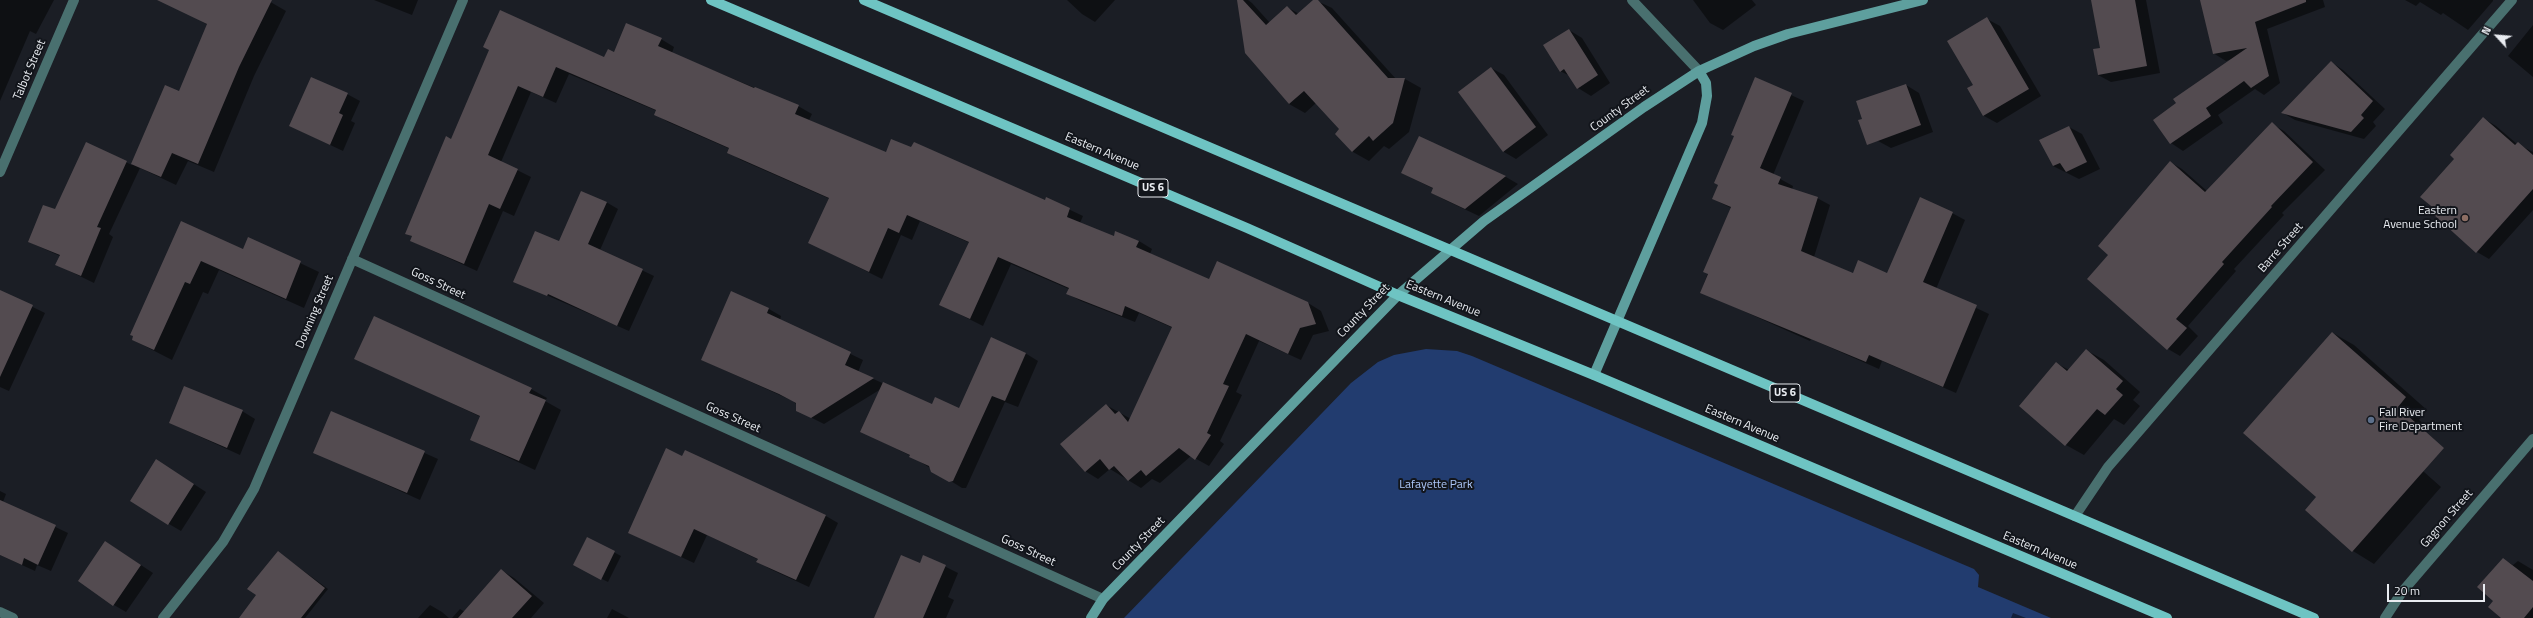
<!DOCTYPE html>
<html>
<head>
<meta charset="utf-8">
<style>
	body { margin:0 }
	#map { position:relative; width:2533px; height:618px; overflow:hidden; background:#1b1e25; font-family:"Titillium Web",sans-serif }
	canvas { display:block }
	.north { position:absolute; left:2477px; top:16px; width:40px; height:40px; -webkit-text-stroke:3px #12151b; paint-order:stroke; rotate:296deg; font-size:11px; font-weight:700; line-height:16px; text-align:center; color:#e9ecf1 }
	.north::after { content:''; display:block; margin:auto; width:14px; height:18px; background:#e9ecf1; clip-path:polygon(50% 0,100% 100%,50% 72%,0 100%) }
	.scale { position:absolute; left:2387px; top:584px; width:98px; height:18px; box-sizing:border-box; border:2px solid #e9ecf1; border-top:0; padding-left:5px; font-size:12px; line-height:14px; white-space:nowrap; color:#e9ecf1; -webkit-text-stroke:3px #12151b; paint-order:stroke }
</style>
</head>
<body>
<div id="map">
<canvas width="2533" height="618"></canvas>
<div class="north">N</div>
<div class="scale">20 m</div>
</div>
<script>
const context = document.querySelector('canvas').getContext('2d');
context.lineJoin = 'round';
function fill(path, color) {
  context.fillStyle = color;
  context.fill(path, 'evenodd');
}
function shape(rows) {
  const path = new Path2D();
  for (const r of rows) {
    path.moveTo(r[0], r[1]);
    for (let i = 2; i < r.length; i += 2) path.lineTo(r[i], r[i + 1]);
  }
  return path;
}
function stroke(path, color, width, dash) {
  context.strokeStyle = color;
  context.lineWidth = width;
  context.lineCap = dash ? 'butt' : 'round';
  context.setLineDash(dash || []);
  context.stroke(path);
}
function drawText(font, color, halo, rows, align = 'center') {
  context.font = font + ' "Titillium Web",sans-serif';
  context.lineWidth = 4;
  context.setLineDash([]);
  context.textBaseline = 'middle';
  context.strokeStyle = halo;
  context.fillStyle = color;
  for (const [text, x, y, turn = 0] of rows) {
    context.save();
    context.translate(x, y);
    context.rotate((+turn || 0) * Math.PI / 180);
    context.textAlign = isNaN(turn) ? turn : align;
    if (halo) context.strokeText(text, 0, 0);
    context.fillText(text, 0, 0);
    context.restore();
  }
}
const green = shape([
	[1426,349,1457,351,1472,356,1974,569,1979,575,1978,587,2051,618,1124,618,1351,383,1378,362,1394,355]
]);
const shadow = shape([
	[0,0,54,0,36,34,30,31,0,101],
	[187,0,267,0,286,11,254,76,214,172,188,161,176,185,140,168,109,234,113,237,94,283,57,265,60,256,29,242,55,211,87,144,132,165,165,87,179,93,208,25,192,16],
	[374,0,418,0,412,15],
	[1067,0,1115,0,1095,22,1082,14],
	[1238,0,1248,0,1252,3,1270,23,1287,7,1299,14,1315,0,1332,8,1396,79,1405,79,1421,88,1409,132,1389,149,1384,146,1369,161,1353,152,1336,134,1341,129,1316,103,1305,113,1289,104],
	[1693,0,1752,0,1756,5,1723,30,1710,23],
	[2092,0,2146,0,2160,73,2111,82,2098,75,2101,49],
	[2201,0,2323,0,2325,7,2267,29,2280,83,2264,95,2255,89,2218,115,2223,123,2183,151,2171,143,2232,59,2226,61,2213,53],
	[2405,0,2493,0,2493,1,2468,30,2443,13,2441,15,2420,2,2416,6],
	[1987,19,2000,26,2041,96,1997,123,1984,116,1968,88,1975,86],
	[2533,25,2533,77,2508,56],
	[1569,30,1582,38,1610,83,1591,96,1578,88,1570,76,1560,71],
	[661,39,674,47,672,53,798,106,812,114,809,120,886,153,1046,201,1047,199,1083,216,1080,223,1114,237,1139,241,1152,249,1150,254,1209,281,1308,303,1321,311,1329,331,1313,335,1301,360,1259,341,1236,392,1242,395,1220,441,1224,444,1209,466,1191,456,1160,483,1152,479,1141,488,1110,469,1098,479,1085,471,1106,405,1131,419,1173,328,1139,313,1135,322,1081,301,1068,294,1069,289,1011,264,983,326,941,305,970,243,920,221,912,240,901,235,882,279,810,243,830,199,741,160,728,152,730,149,668,122,655,114,657,111,569,74,556,103,531,92,501,162,531,177,514,216,503,211,477,271,411,241,413,237,407,233,452,140,490,50,605,58],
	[2331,62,2343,70,2385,109,2373,122,2376,126,2364,139,2295,120,2283,113],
	[1491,68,1504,75,1548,135,1516,159,1504,152],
	[1756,79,1804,101,1773,175,1793,186,1792,190,1817,198,1830,205,1814,257,1854,274,1887,274,1952,213,1965,220,1936,289,1989,314,1956,393,1882,361,1879,369,1811,339,1810,341,1701,292,1731,208,1713,199],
	[1906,85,1919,93,1933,132,1891,148,1878,141,1858,102],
	[347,94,360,101,351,121,355,123,343,151,290,126],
	[2483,118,2496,126,2517,144,2533,152,2533,210,2489,259,2477,252,2455,159],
	[2272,124,2284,131,2325,170,2282,213,2284,215,2234,269,2236,271,2188,326,2198,336,2180,356,2168,349,2088,279,2110,255,2170,162,2182,169,2207,191],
	[2069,127,2082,134,2100,169,2079,179,2053,166],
	[1419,137,1506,177,1518,184,1479,216,1445,200,1432,193,1434,189,1402,173],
	[606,202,618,209,600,250,654,276,629,331,514,281],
	[181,222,243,250,249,239,319,272,304,308,219,270,208,294,203,292,172,360,133,340],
	[0,291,45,313,9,391,0,387],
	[769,309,781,316,780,320,863,360,858,372,933,406,960,410,1025,353,1038,361,1018,407,1005,402,966,488,962,488,911,456,862,432,881,389,824,424,810,417,793,401,702,360],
	[2333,333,2354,345,2427,410,2419,420,2429,428,2406,456,2441,487,2374,564,2353,551,2306,510,2317,497],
	[2086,350,2104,360,2140,392,2133,400,2140,406,2124,425,2114,419,2084,455,2066,445,2056,363,2069,370],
	[355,358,531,389,547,398,545,401,561,410,535,470,471,440,481,417],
	[242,411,255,419,240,455,170,423],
	[332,412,438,459,420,500,314,452],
	[169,468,206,492,181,531,169,524],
	[0,491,6,494,3,502,68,533,51,571,37,565,35,571,0,555],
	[826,516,838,523,809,587,770,569,758,562,759,560,707,535,694,563,629,533],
	[587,538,621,556,608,582,580,568],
	[106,542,153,573,126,612,114,605],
	[278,552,328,589,305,618,240,618,258,595],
	[924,556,958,573,948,597,954,600,946,618,875,618,920,564],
	[2503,559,2513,565,2518,561,2533,570,2533,618,2515,618],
	[501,570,514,578,544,603,531,618,452,618,460,609,465,612],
	[430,605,442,612,449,618,418,618],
	[612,609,629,618,607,618],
	[2013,613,2026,618,2011,618]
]);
const building = shape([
	[157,0,272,0,239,67,198,164,172,153,161,177,131,164,165,85,179,91,207,24],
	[1237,0,1243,0,1266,25,1287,6,1296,15,1313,0,1318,0,1388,78,1405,78,1393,123,1373,141,1369,136,1352,152,1335,134,1339,129,1304,91,1289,104,1245,53],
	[2091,0,2135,0,2147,66,2098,75,2093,49,2100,48],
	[2200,0,2306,0,2306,2,2255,22,2269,76,2251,88,2244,81,2206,108,2211,116,2170,144,2153,120,2176,103,2173,99,2247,48,2213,54],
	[500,10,604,57,608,49,614,52,626,23,662,38,658,46,754,88,755,87,799,105,795,114,886,152,891,139,911,147,914,142,1045,200,1046,197,1070,208,1067,217,1114,236,1115,231,1139,241,1136,247,1209,279,1217,261,1308,302,1316,324,1300,328,1288,354,1246,334,1223,384,1229,386,1207,433,1211,435,1195,460,1179,448,1146,476,1141,470,1128,481,1114,466,1109,470,1100,459,1085,472,1060,444,1106,404,1115,414,1119,411,1128,422,1172,327,1125,306,1122,316,1066,294,1069,288,998,257,970,319,939,305,969,242,907,215,899,233,888,228,869,272,808,243,829,198,727,153,729,148,654,115,656,110,556,67,543,97,518,86,488,155,518,169,500,209,489,204,464,264,410,241,412,236,405,234,446,136,451,139,489,50,483,47],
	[1987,17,2029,89,1983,116,1967,88,1973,85,1947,41],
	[1569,29,1598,75,1577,89,1564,69,1560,72,1543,45],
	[2331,61,2373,101,2361,115,2364,118,2351,132,2281,113],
	[1491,67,1536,127,1503,152,1458,92],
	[311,77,348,93,339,113,343,115,330,145,289,126],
	[1755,77,1792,93,1760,168,1781,177,1778,184,1818,197,1801,251,1853,273,1858,260,1887,273,1920,197,1953,212,1923,282,1977,305,1943,387,1869,355,1866,362,1700,293,1708,274,1703,272,1731,207,1712,199,1718,185,1714,183,1734,136,1731,135],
	[1906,84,1921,125,1867,145,1858,120,1862,119,1856,101],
	[2483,117,2515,145,2518,142,2533,155,2533,189,2476,253,2433,214,2436,210,2420,197,2454,159,2450,155],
	[2272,122,2313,162,2271,206,2272,207,2222,262,2224,264,2176,319,2187,328,2167,350,2087,279,2108,255,2098,246,2170,161,2205,192],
	[2069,126,2087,162,2066,172,2060,163,2053,166,2039,140],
	[1419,136,1471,160,1506,176,1465,209,1431,193,1433,188,1401,173],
	[86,142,127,161,97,227,101,228,81,276,55,265,60,255,28,242,43,205,55,209],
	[581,191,607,202,588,244,643,269,617,326,548,294,547,296,513,282,535,231,559,241],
	[181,221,243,249,248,237,301,261,286,299,201,261,190,284,185,282,154,350,132,340,133,336,130,335],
	[0,290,33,305,0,377],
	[731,291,769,308,767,313,851,352,845,365,874,378,811,418,796,411,796,403,779,394,701,360],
	[374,316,532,388,529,393,546,400,519,461,470,440,480,416,354,359],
	[2332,332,2406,397,2398,407,2444,448,2352,552,2305,510,2316,497,2243,433],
	[991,337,1026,353,1005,401,992,396,953,481,949,482,931,472,929,466,909,457,910,455,860,432,883,382,932,404,935,397,959,408],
	[2086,349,2123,381,2116,389,2123,395,2105,415,2097,409,2065,446,2019,406,2056,362,2067,371],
	[184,386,243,410,227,448,169,423],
	[331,411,425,451,407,493,313,453],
	[666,448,682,456,685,450,826,515,796,580,756,562,758,559,694,529,681,557,628,533],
	[156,459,194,484,168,525,130,501],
	[0,500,56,525,38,565,24,558,22,565,0,555],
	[587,537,615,551,601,580,573,565],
	[105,541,141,565,113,606,78,581],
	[278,551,325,588,301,618,239,618,256,595,247,589],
	[901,555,920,563,923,555,946,565,923,618,874,618],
	[2503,558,2533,581,2533,607,2524,618,2501,618,2488,607,2493,601,2477,587],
	[501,569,532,596,512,618,458,618]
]);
const street = shape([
	[1632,0,1699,71],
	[0,172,74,0],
	[352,259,1103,599],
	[2075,516,2108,467,2512,0],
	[0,612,13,618],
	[163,618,223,542,254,489,463,0],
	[2385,618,2402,592,2533,439]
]);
const secondary = shape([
	[1594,375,1702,123,1707,96,1706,83,1699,71],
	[1091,618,1103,599,1398,295,1484,221,1644,107,1699,71,1754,46,1788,34,1923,0]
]);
const primary = shape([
	[711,0,1247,228,1398,295,1594,375,2167,618],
	[864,0,2314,618]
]);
const markers = [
	[2465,218,4,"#8d6e63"],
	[2371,420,4,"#5c6f8a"]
];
const shields = [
	[1153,188,30],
	[1785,393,30]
];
const shieldNames = [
	["US 6",1153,188],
	["US 6",1785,393]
];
const streetNames = [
	["Talbot Street",30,70,-67],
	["County Street",1620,109,-36],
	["Eastern Avenue",1102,152,23],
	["Barre Street",2281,248,-49],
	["Goss Street",438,284,25],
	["Eastern Avenue",1443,299,22],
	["County Street",1364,311,-46],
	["Downing Street",315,312,-67],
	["Goss Street",733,418,24],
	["Eastern Avenue",1742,424,23],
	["Gagnon Street",2447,519,-49],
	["County Street",1139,544,-46],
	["Goss Street",1028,551,25],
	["Eastern Avenue",2040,551,23]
];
const poiNames = [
	["Eastern",2457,211],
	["Avenue School",2457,225],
	["Fall River",2379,413,"left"],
	["Fire Department",2379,427,"left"]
];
const parkNames = [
	["Lafayette Park",1436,485]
];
fill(green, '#223c6f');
fill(shadow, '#0007');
fill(building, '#534b50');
stroke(street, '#49706f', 10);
stroke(secondary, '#5e9f9e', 10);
stroke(primary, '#6ec4c3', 10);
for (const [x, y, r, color] of markers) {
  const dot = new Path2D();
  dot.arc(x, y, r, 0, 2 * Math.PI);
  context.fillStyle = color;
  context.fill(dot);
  stroke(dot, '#12151b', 1.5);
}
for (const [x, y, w] of shields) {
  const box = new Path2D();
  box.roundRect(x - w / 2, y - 9, w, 18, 3);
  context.fillStyle = '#12151b';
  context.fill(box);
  stroke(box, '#e9ecf1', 1);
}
drawText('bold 11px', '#e9ecf1', null, shieldNames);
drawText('12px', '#e9ecf1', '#12151b', streetNames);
drawText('12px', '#e9ecf1', '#12151b', poiNames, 'right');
drawText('12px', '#acc7f9', '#12151b', parkNames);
</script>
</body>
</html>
